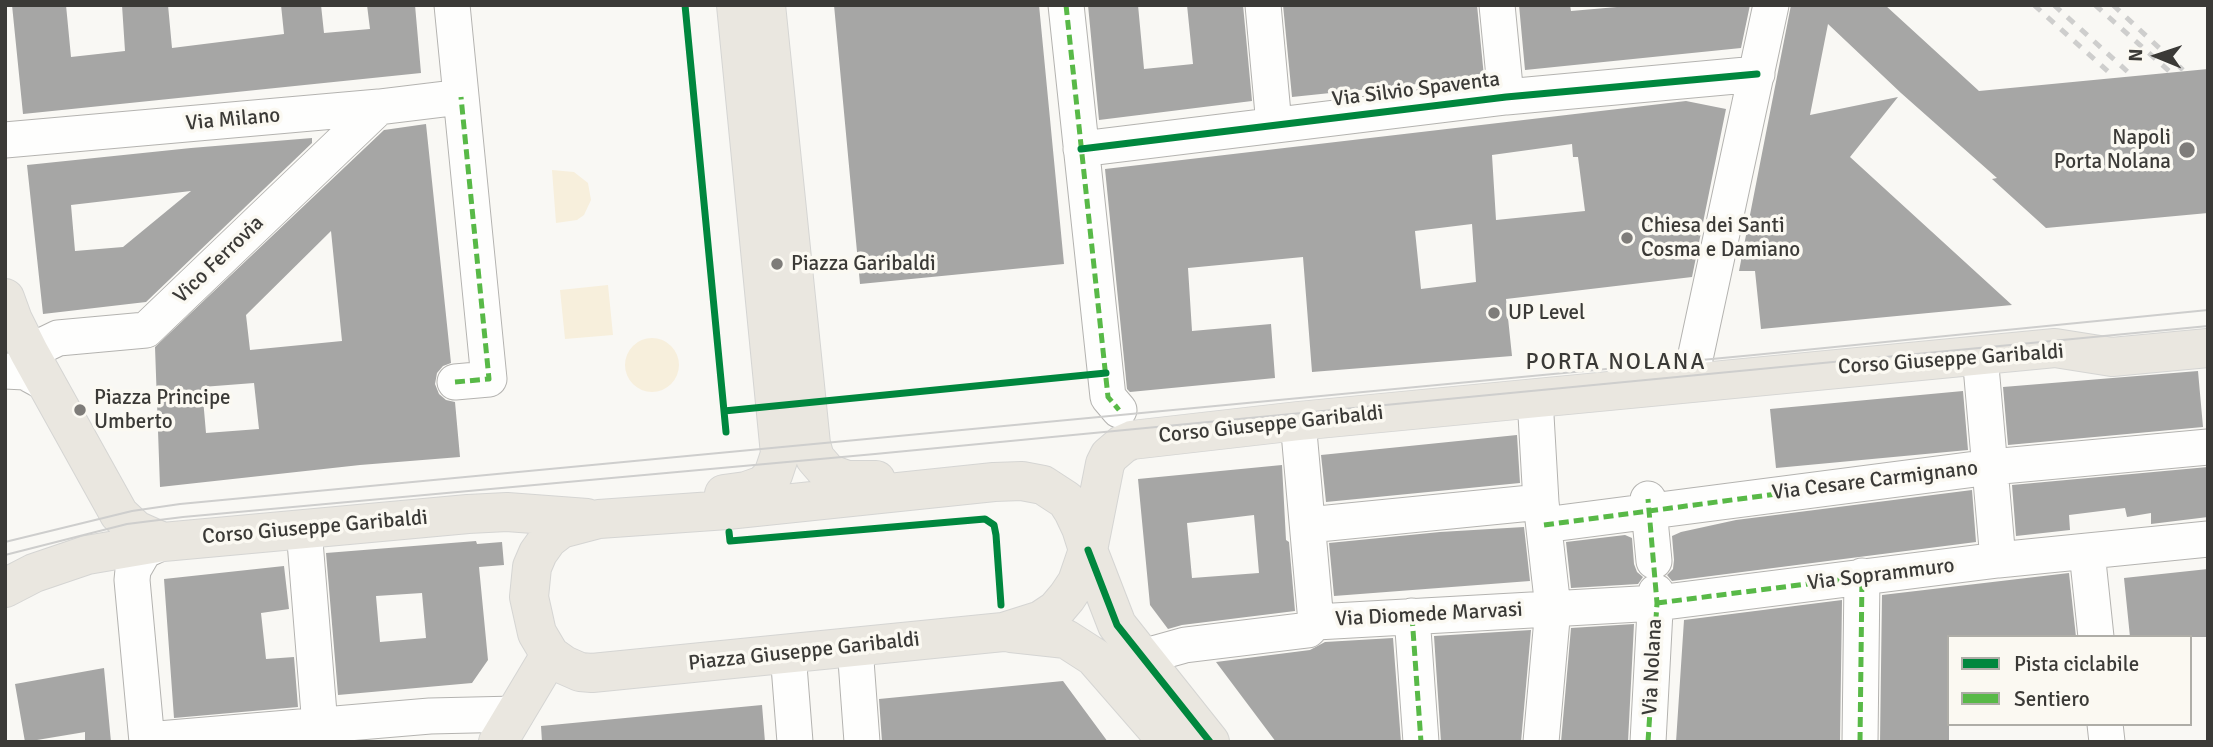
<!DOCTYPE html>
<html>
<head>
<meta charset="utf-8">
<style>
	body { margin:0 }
	#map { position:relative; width:2213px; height:747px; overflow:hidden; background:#f9f8f4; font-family:Signika,sans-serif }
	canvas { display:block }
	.frame { position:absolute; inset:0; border:7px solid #3b3a37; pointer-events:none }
	.legend { position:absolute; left:1947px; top:635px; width:245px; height:91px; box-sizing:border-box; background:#fbf9f2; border:2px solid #aeada7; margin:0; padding:9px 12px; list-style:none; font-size:21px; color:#3b3a37 }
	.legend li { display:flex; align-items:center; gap:14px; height:35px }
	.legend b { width:35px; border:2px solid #aeada7 }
	.north { position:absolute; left:2122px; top:21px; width:70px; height:70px; -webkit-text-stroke:5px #fbf9f2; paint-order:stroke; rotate:272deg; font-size:19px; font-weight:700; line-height:28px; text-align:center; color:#3b3a37 }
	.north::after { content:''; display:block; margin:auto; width:24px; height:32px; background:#3b3a37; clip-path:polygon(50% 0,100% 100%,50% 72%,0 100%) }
</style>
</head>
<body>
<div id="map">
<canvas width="2213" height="747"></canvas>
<div class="frame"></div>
<ul class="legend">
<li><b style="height:9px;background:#00873e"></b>Pista ciclabile</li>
<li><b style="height:9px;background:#58b947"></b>Sentiero</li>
</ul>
<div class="north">N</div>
</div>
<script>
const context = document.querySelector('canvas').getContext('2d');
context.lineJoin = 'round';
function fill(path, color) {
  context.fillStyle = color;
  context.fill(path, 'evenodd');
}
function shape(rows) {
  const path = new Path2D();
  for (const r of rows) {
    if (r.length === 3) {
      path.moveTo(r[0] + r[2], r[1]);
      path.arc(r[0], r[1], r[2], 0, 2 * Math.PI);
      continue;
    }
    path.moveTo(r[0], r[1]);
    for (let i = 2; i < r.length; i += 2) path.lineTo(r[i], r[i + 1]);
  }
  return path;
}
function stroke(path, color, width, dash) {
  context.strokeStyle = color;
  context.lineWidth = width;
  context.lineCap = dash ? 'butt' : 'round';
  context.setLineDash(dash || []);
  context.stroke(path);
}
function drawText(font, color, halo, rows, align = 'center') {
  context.font = font + ' Signika,sans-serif';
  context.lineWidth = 7;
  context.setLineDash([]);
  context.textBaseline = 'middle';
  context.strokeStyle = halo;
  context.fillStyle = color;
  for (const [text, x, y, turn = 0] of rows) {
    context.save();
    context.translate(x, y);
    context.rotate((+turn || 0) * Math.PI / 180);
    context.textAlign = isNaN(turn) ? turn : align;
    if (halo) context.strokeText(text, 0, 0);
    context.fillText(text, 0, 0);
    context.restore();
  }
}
const green = shape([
	[552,170,574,172,588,183,591,200,584,215,577,220,556,223],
	[608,285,613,335,565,339,560,290],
	[652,365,27]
]);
const building = shape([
	[12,5,66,5,71,57,125,51,122,5,168,5,172,48,284,34,281,5,321,5,324,33,370,29,367,5,415,5,421,73,23,114],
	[834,5,1039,5,1064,264,860,284],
	[1088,5,1138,5,1144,69,1193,64,1187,5,1243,5,1252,101,1099,120],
	[1283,5,1477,5,1484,77,1292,97],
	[1519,5,1570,5,1571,11,1640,5,1750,5,1741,48,1525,70],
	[1791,5,1885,5,1979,91,2208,69,2208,213,2046,228,1992,179,1997,178,1901,93,1828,24,1810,115,1898,97,1850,157,2012,305,1761,329,1755,271,1739,271],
	[1686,101,1726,109,1692,277,1506,299,1512,356,1312,372,1303,257,1188,268,1192,331,1271,324,1275,378,1130,392,1127,389,1105,169],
	[1572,144,1573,157,1578,157,1585,211,1496,220,1492,155],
	[1472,224,1476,282,1421,289,1415,231],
	[426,124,451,363,443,366,437,373,435,384,439,394,446,400,455,402,460,457,360,465,160,487,155,347,384,130],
	[331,231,342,341,250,350,246,315],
	[254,383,259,429,206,433,202,387],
	[312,138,312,143,146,302,43,314,27,165,191,148],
	[191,191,123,247,75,251,71,205],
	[2198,371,2203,427,2008,445,2003,387],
	[1963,391,1968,450,1776,468,1770,409],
	[1517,435,1520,483,1326,502,1321,455],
	[1282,465,1286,540,1289,542,1295,611,1182,625,1168,629,1150,605,1138,479],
	[1254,515,1259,573,1192,578,1187,523],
	[2208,467,2208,517,2151,524,2151,513,2127,517,2125,508,2069,515,2070,530,2016,536,2012,485],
	[1972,490,1976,542,1672,581,1667,575,1673,569,1674,560,1672,536,1681,532,1736,520],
	[1524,527,1530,581,1334,596,1329,543,1440,532],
	[1625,535,1632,538,1634,564,1637,572,1643,577,1638,584,1571,588,1566,542],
	[476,541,477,544,502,542,504,565,479,567,488,660,472,683,338,695,326,553],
	[422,593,426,638,380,642,376,596],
	[284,566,289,609,261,613,266,659,294,657,298,707,174,718,164,579],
	[2208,569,2208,637,2130,637,2124,578],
	[2069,573,2076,637,1949,637,1949,742,1880,742,1882,595],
	[1842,600,1840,742,1676,742,1684,620],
	[1634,624,1628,742,1561,742,1571,628],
	[1531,630,1521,742,1441,742,1434,636],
	[1393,638,1401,742,1276,742,1216,662,1310,650,1325,642],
	[104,668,111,742,85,742,85,732,25,742,15,684],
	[1063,681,1108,742,882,742,879,699],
	[762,705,765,742,542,742,541,726]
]);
const minor = shape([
	[452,5,489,379,455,382],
	[1066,5,1108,397,1119,410],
	[1263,5,1274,125],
	[1497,5,1506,97],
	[5,140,379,107,461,97],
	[1081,149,1506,97,1757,74],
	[29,352,58,338,146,330,379,107],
	[1980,355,1998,560],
	[5,371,25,372,47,384],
	[1694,382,1693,368,1771,5],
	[1535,398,1541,502,1553,608,1541,742],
	[1298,421,1316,622],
	[1648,499,1654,561],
	[1308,525,1541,502],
	[1544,525,1991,467,2208,447],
	[304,529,320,726],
	[2087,552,2096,637],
	[1412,616,1421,742],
	[855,647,862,742],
	[788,653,795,742],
	[1142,657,1185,645,1308,630,1316,622,1657,603,1998,560,2208,539],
	[2105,724,2107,742],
	[147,740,430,716,516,714],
	[147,742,132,580,133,570,144,551,163,542],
	[1648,742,1656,592],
	[1860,742,1862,576]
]);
const major = shape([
	[766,5,811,444,815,458,828,473,847,480,876,480],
	[5,298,13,320,29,352,119,514,136,530,163,542],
	[724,494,746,491,763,485,773,475,780,454,736,5],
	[5,588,34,573,87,555,163,542,468,514,507,512,587,518],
	[1011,633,1066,639,1094,657,1168,742],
	[498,742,550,655],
	[1210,742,1117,625,1088,550,1081,528,1073,511,1066,500,1043,485,1022,481,994,482,727,510,599,519,561,529,548,539,538,553,532,567,529,597,537,633,550,655,564,665,580,672,592,673,1003,632,1041,620,1056,610,1067,597,1077,582,1088,550,1105,464,1109,456,1123,444,1132,440,1298,421,2055,348,2112,357,2208,348]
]);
const tram = shape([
	[5,542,132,511,180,504,1754,355,2208,310],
	[5,555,127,524,183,517,875,454,2208,326]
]);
const rail = shape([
	[2034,5,2112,75],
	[2054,5,2129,73],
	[2095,5,2169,71],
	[2113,5,2183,70]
]);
const quiet = shape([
	[1066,5,1108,397,1119,410],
	[455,382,489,379,461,97],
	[1544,525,1784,493],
	[1657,603,1918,570],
	[1412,616,1421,742],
	[1648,742,1657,603,1648,499],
	[1860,742,1862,576]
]);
const cycleway = shape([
	[685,5,726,432],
	[1081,149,1506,97,1757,74],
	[724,411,1106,373],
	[729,532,730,541,985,519,994,525,996,535,1001,605],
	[1088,550,1117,625,1210,742]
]);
const markers = [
	[2187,150,9,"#7e7c79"],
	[1627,238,7,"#7e7c79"],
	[777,264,7,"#7e7c79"],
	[1494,313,7,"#7e7c79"],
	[80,410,7,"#7e7c79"]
];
const streetNames = [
	["Via Silvio Spaventa",1416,90,-7],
	["Via Milano",233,120,-5],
	["Vico Ferrovia",219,260,-44],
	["Corso Giuseppe Garibaldi",1951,360,-4],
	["Corso Giuseppe Garibaldi",1271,425,-6],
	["Via Cesare Carmignano",1875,481,-7],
	["Corso Giuseppe Garibaldi",315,528,-5],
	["Via Soprammuro",1881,575,-7],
	["Via Diomede Marvasi",1429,615,-3],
	["Piazza Giuseppe Garibaldi",804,652,-6],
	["Via Nolana",1653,667,-87]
];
const poiNames = [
	["Napoli",2171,138,"right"],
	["Porta Nolana",2171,162,"right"],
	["Chiesa dei Santi",1641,226],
	["Cosma e Damiano",1641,250],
	["Piazza Garibaldi",791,264],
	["UP Level",1508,313],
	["Piazza Principe",94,398],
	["Umberto",94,422]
];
const neighbourhoodNames = [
	["PORTA NOLANA",1616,363]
];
fill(green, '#f7efdc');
fill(building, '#a6a6a5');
stroke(minor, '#b4b3b0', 37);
stroke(major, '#d5d5d3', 40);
stroke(minor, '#fefefd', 35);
stroke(major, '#eae7e0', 38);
stroke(tram, '#cececd', 2);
stroke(rail, '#cececd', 5, [9, 9]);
stroke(quiet, '#58b947', 5, [10, 5]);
stroke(cycleway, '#00873e', 7);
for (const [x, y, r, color] of markers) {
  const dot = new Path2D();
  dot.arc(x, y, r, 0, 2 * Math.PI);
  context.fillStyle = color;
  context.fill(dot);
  stroke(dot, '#fbf9f2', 2.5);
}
drawText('21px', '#3b3a37', '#fbf9f2', streetNames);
drawText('21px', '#3b3a37', '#fbf9f2', poiNames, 'left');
context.letterSpacing = '2px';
drawText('23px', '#3b3a37', '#fbf9f2', neighbourhoodNames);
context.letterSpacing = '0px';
</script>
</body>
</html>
